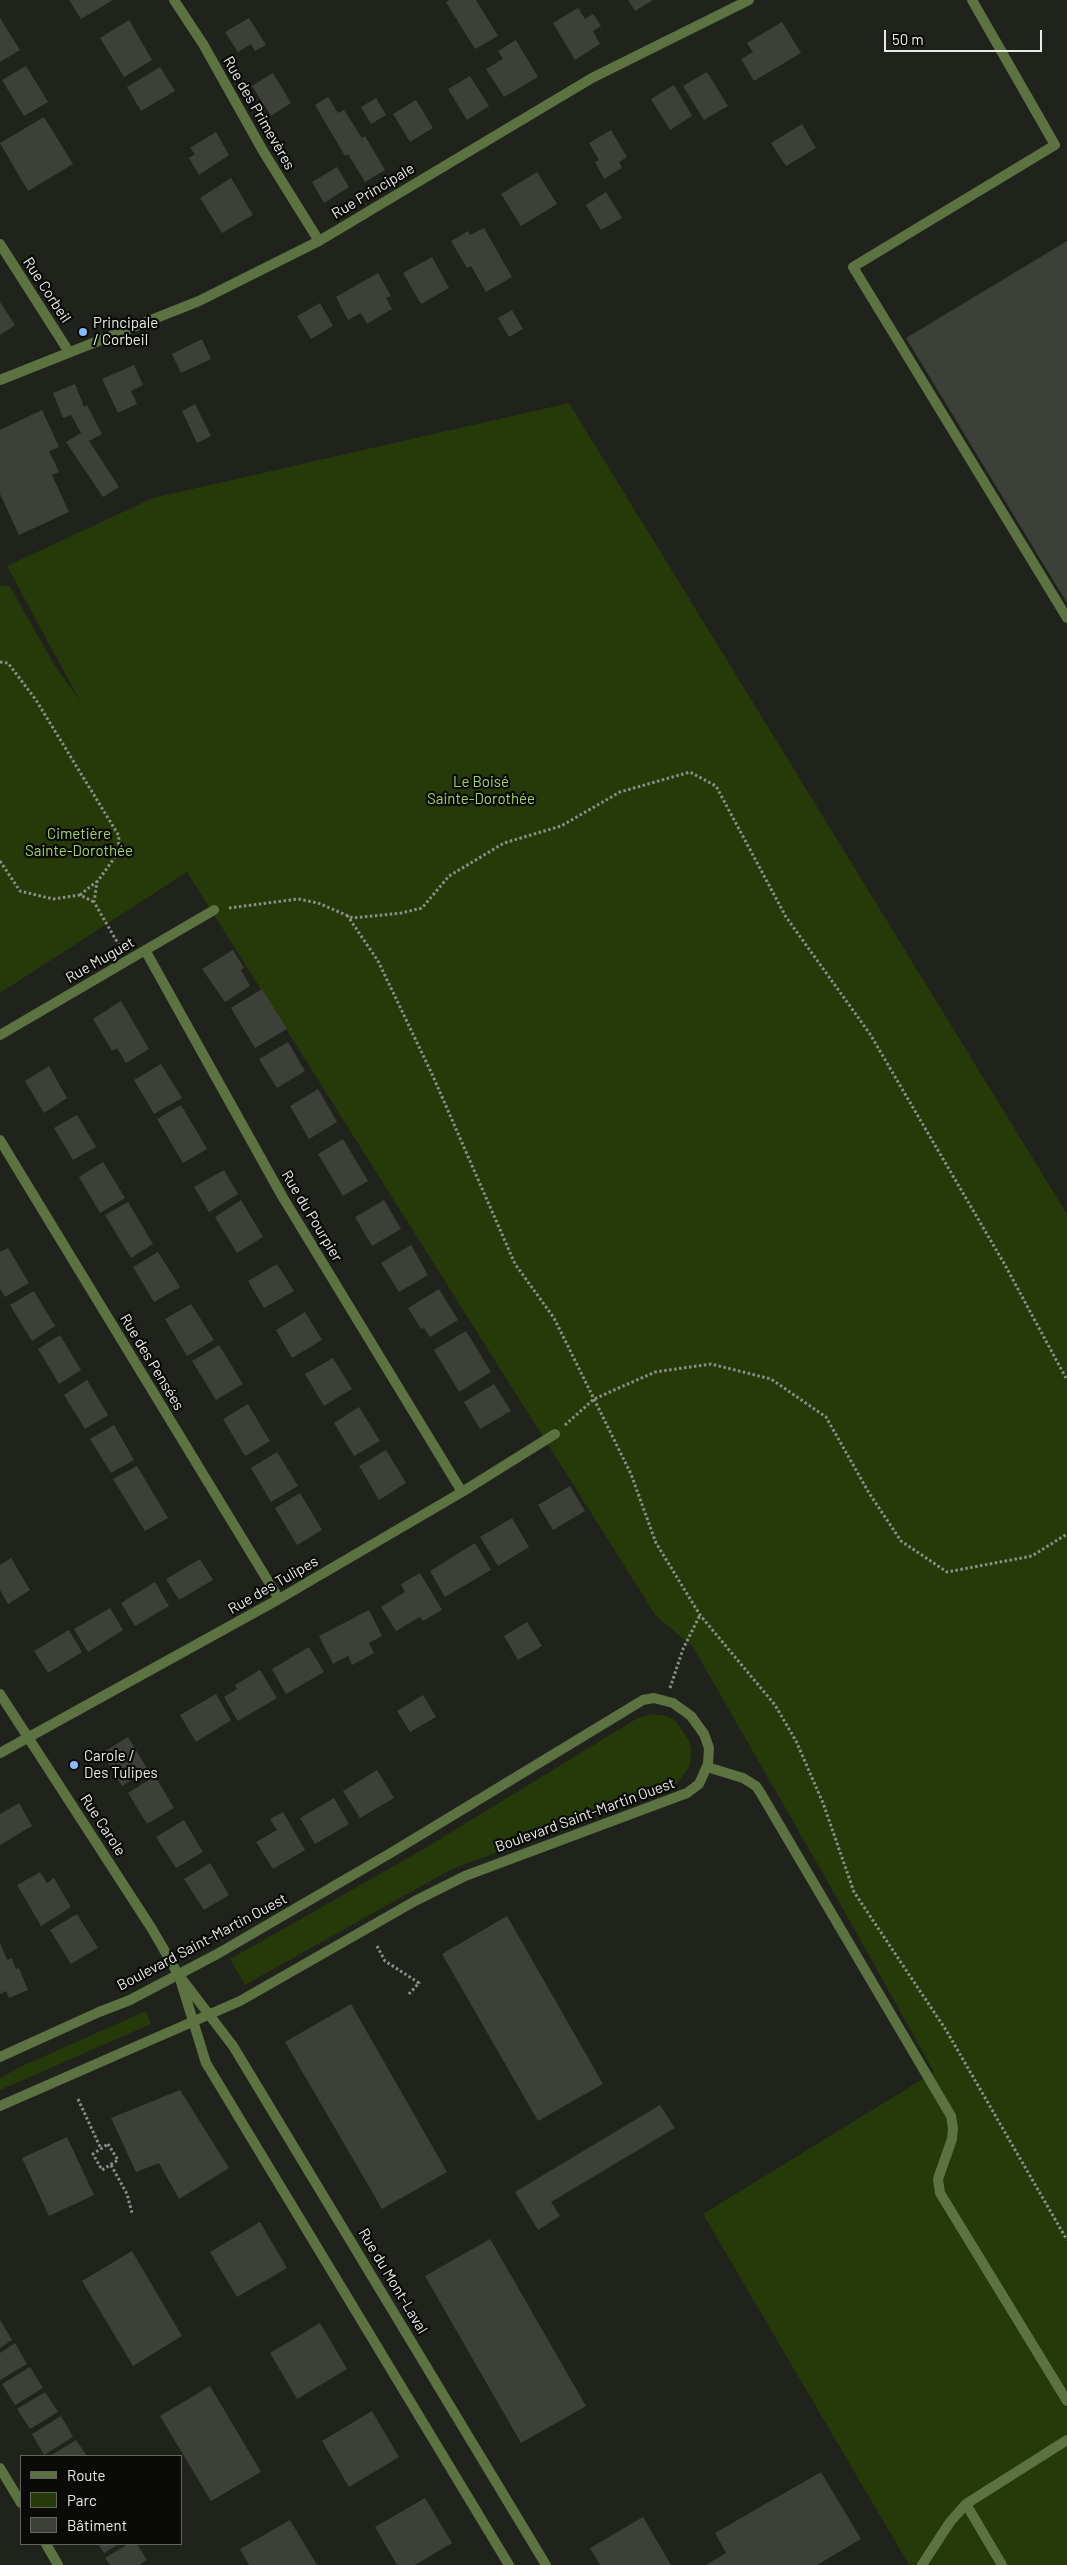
<!DOCTYPE html>
<html>
<head>
<meta charset="utf-8">
<style>
	body { margin:0 }
	#map { position:relative; width:1067px; height:2565px; overflow:hidden; background:#1f231c; font-family:Barlow,sans-serif }
	canvas { display:block }
	.legend { position:absolute; left:20px; top:2455px; width:162px; height:90px; box-sizing:border-box; background:#0a0b08; border:1px solid #636561; margin:0; padding:6px 9px; list-style:none; font-size:15px; color:#e9ebe7 }
	.legend li { display:flex; align-items:center; gap:10px; height:25px }
	.legend b { width:25px; border:1px solid #636561 }
	.scale { position:absolute; left:884px; top:30px; width:158px; height:22px; box-sizing:border-box; border:2px solid #e9ebe7; border-top:0; padding-left:6px; font-size:15px; line-height:18px; white-space:nowrap; color:#e9ebe7; -webkit-text-stroke:4px #0a0b08; paint-order:stroke }
</style>
</head>
<body>
<div id="map">
<canvas width="1067" height="2565"></canvas>
<ul class="legend">
<li><b style="height:6px;background:#5c7341"></b>Route</li>
<li><b style="height:14px;background:#263909"></b>Parc</li>
<li><b style="height:14px;background:#3c4038"></b>Bâtiment</li>
</ul>
<div class="scale">50 m</div>
</div>
<script>
const context = document.querySelector('canvas').getContext('2d');
context.lineJoin = 'round';
function fill(path, color) {
  context.fillStyle = color;
  context.fill(path, 'evenodd');
}
function shape(rows) {
  const path = new Path2D();
  for (const r of rows) {
    path.moveTo(r[0], r[1]);
    for (let i = 2; i < r.length; i += 2) path.lineTo(r[i], r[i + 1]);
  }
  return path;
}
function stroke(path, color, width, dash) {
  context.strokeStyle = color;
  context.lineWidth = width;
  context.lineCap = dash ? 'butt' : 'round';
  context.setLineDash(dash || []);
  context.stroke(path);
}
function drawText(font, color, halo, rows, align = 'center') {
  context.font = font + ' Barlow,sans-serif';
  context.lineWidth = 4.5;
  context.setLineDash([]);
  context.textBaseline = 'middle';
  context.strokeStyle = halo;
  context.fillStyle = color;
  for (const [text, x, y, turn = 0] of rows) {
    context.save();
    context.translate(x, y);
    context.rotate((+turn || 0) * Math.PI / 180);
    context.textAlign = isNaN(turn) ? turn : align;
    if (halo) context.strokeText(text, 0, 0);
    context.fillText(text, 0, 0);
    context.restore();
  }
}
const green = shape([
	[569,403,1067,1214,1067,2565,909,2565,703,2214,934,2072,833,1891,693,1647,656,1616,187,872,0,993,0,586,9,585,52,661,81,703,7,566,153,498],
	[651,1714,667,1716,676,1721,689,1741,691,1750,690,1766,677,1783,450,1870,245,1985,230,1959,422,1850,636,1719],
	[146,2011,151,2024,0,2090,0,2078,20,2067]
]);
const building = shape([
	[69,0,113,0,81,19],
	[449,0,476,0,498,36,475,49,446,2],
	[628,0,653,0,635,11],
	[578,8,585,19,593,14,601,26,593,31,600,44,575,60,553,23],
	[0,18,20,50,0,62],
	[249,18,266,45,255,51,251,44,238,52,225,32],
	[129,20,152,60,124,77,100,38],
	[782,22,801,53,754,81,741,59,753,52,747,43],
	[516,40,538,77,504,97,486,69,503,59,498,51],
	[26,66,48,102,24,116,2,80],
	[160,67,175,91,141,111,127,87],
	[707,72,728,106,704,120,683,86],
	[273,73,291,103,271,116,252,86],
	[470,76,489,106,467,120,448,89],
	[674,85,692,116,670,130,651,99],
	[328,97,338,113,344,110,362,138,365,136,385,170,365,182,348,154,345,156,315,105],
	[376,98,386,115,371,124,361,107],
	[416,100,433,128,410,142,393,114],
	[44,117,73,164,28,191,0,143],
	[802,124,816,148,786,166,771,143],
	[611,130,627,157,619,162,622,168,604,179,595,162,599,160,589,143],
	[216,132,229,155,199,175,189,158,195,154,190,148],
	[337,167,349,187,324,203,312,182],
	[537,172,557,204,521,226,501,194],
	[231,178,253,215,222,233,200,198],
	[606,192,622,218,601,230,586,205],
	[484,228,512,277,486,292,471,266,467,268,451,241,468,231,470,235],
	[1067,241,1067,603,906,338],
	[432,257,449,288,421,304,403,273],
	[378,273,391,296,386,298,392,309,367,324,361,313,348,320,336,297],
	[0,302,15,325,0,335],
	[320,303,333,326,311,339,297,316],
	[512,310,523,329,509,337,498,318],
	[202,339,211,359,181,373,172,354],
	[134,365,143,385,131,391,137,404,118,413,102,379],
	[75,384,84,407,87,405,102,434,89,441,119,487,103,497,66,442,81,433,71,415,63,418,53,393],
	[195,404,211,436,197,443,182,411],
	[42,410,59,447,49,451,59,472,52,475,69,512,19,535,0,494,0,430],
	[233,950,244,968,241,970,250,986,225,1002,202,969],
	[262,989,287,1029,255,1048,231,1008],
	[121,1001,149,1049,126,1063,117,1048,112,1051,93,1019],
	[288,1042,305,1071,277,1088,259,1059],
	[161,1064,182,1098,154,1114,134,1080],
	[49,1066,67,1098,44,1113,25,1081],
	[318,1089,337,1122,309,1139,290,1106],
	[181,1105,207,1149,183,1163,157,1119],
	[77,1115,96,1147,73,1160,54,1128],
	[343,1139,368,1181,343,1196,318,1154],
	[103,1162,125,1198,100,1213,79,1177],
	[224,1170,238,1194,209,1212,194,1187],
	[241,1200,263,1237,237,1253,215,1217],
	[384,1200,401,1229,372,1246,355,1217],
	[128,1202,153,1244,131,1258,105,1215],
	[411,1245,428,1275,399,1292,381,1263],
	[8,1248,29,1283,5,1297,0,1289,0,1252],
	[158,1252,180,1287,154,1302,133,1267],
	[277,1264,294,1291,264,1308,248,1281],
	[439,1289,458,1320,430,1337,424,1328,421,1329,408,1308],
	[34,1291,55,1326,32,1341,10,1305],
	[191,1304,214,1340,187,1356,165,1319],
	[305,1312,322,1340,292,1358,276,1330],
	[466,1331,491,1372,459,1392,434,1350],
	[60,1335,81,1370,59,1384,38,1349],
	[219,1345,243,1384,216,1400,192,1361],
	[333,1358,352,1389,324,1406,305,1374],
	[87,1380,108,1415,85,1429,64,1395],
	[494,1384,511,1411,480,1429,464,1402],
	[248,1404,270,1441,245,1456,223,1419],
	[359,1407,380,1441,354,1456,334,1423],
	[114,1425,134,1460,111,1473,90,1439],
	[386,1450,406,1483,379,1500,359,1466],
	[277,1452,298,1486,271,1502,251,1468],
	[137,1466,168,1518,145,1531,113,1479],
	[570,1486,585,1511,553,1530,538,1505],
	[300,1493,322,1530,297,1545,275,1508],
	[512,1518,529,1547,498,1566,480,1537],
	[475,1543,491,1570,445,1597,430,1571],
	[11,1558,30,1590,8,1604,0,1590,0,1565],
	[200,1559,213,1580,179,1600,166,1579],
	[420,1573,442,1610,423,1621,420,1617,396,1631,381,1607,405,1592,401,1584],
	[155,1582,169,1606,135,1626,121,1603],
	[110,1608,123,1630,88,1652,74,1629],
	[369,1610,382,1636,369,1643,374,1653,352,1665,348,1656,333,1664,319,1636],
	[527,1622,542,1646,518,1660,504,1636],
	[69,1630,82,1652,48,1673,34,1651],
	[309,1647,324,1672,286,1694,272,1669],
	[260,1670,277,1698,238,1721,224,1697,237,1689,235,1685],
	[216,1694,231,1720,196,1742,180,1715],
	[423,1695,436,1717,410,1732,397,1711],
	[128,1737,148,1770,122,1786,102,1753],
	[377,1770,394,1798,360,1818,343,1791],
	[155,1776,174,1808,147,1824,128,1793],
	[334,1798,349,1824,315,1844,300,1818],
	[19,1803,32,1826,0,1845,0,1814],
	[283,1812,305,1850,273,1869,256,1842,277,1830,270,1819],
	[184,1820,203,1852,176,1868,156,1837],
	[210,1863,229,1895,204,1910,184,1879],
	[40,1872,47,1883,54,1878,71,1907,41,1926,17,1885],
	[77,1914,98,1948,71,1964,50,1930],
	[507,1916,603,2084,538,2121,442,1954],
	[0,1943,7,1960,12,1958,16,1969,19,1968,28,1990,9,1998,6,1991,0,1994],
	[351,2004,447,2172,382,2209,285,2042],
	[180,2090,229,2168,179,2199,159,2163,136,2172,111,2118],
	[660,2105,675,2128,551,2202,560,2216,538,2230,515,2192],
	[67,2137,94,2195,49,2216,22,2158],
	[260,2222,287,2268,237,2297,210,2252],
	[490,2239,586,2406,521,2443,425,2276],
	[132,2251,182,2336,133,2366,82,2281],
	[0,2320,12,2340,0,2348],
	[320,2323,347,2369,297,2399,270,2353],
	[15,2343,27,2364,0,2380,0,2353],
	[30,2367,43,2388,15,2405,2,2384],
	[210,2386,261,2472,211,2501,160,2416],
	[45,2392,58,2412,30,2429,17,2409],
	[372,2411,399,2457,349,2487,322,2441],
	[61,2416,73,2437,44,2455,32,2434],
	[76,2440,87,2456,50,2456],
	[821,2472,861,2539,817,2565,706,2565,726,2553,715,2533],
	[425,2498,452,2543,415,2565,397,2565,375,2527],
	[643,2517,671,2565,600,2565,590,2548],
	[290,2520,317,2565,249,2565,240,2549],
	[98,2544,119,2544,104,2553],
	[128,2544,137,2544,147,2560,139,2565,110,2565,105,2558]
]);
const path = shape([
	[0,662,8,663,36,700,119,836,118,853,97,882,94,902,120,947],
	[0,861,20,891,53,899,80,895,94,902],
	[80,895,96,882],
	[229,908,298,899,318,903,353,918,401,913,422,908,449,876,504,843,561,826,620,792,690,772,716,786,786,917,870,1034,1005,1265,1067,1380],
	[347,915,378,961,432,1074,515,1264,554,1318,631,1474,656,1543,700,1615,775,1705,796,1741,823,1803,854,1892,946,2030,1067,2240],
	[565,1425,594,1399,655,1372,711,1364,771,1379,826,1417,869,1493,901,1541,947,1572,1032,1556,1067,1534],
	[670,1688,683,1649,700,1615],
	[377,1946,385,1961,419,1983,408,1995],
	[78,2099,101,2149],
	[108,2144,118,2160,102,2170,93,2154,108,2144],
	[111,2165,127,2194,132,2213]
]);
const service = shape([
	[972,0,1055,145,853,267,1067,618],
	[707,1767,743,1778,756,1786,760,1792,951,2116,953,2128,952,2139,938,2179,940,2193,1067,2401],
	[966,2504,1002,2565],
	[922,2565,950,2522,966,2504,1067,2440]
]);
const minor = shape([
	[174,0,203,44,263,151,319,241],
	[0,244,69,352],
	[145,950,282,1196,462,1492],
	[0,1035,214,910],
	[0,1140,279,1599],
	[0,1694,152,1929,178,1974,233,2046,546,2565],
	[0,1753,279,1599,462,1492,555,1434],
	[181,1982,206,2063,509,2565],
	[0,2468,21,2503],
	[46,2544,58,2565]
]);
const tertiary = shape([
	[0,380,199,301,319,241,592,78,749,0],
	[0,2057,99,2012,130,2000,219,1953,394,1851,643,1700,654,1698,673,1703,691,1716,704,1734,709,1748,708,1764,699,1784,687,1793,465,1876,415,1901,240,2001,0,2106]
]);
const markers = [
	[83,332,5,"#88bbfc"],
	[74,1765,5,"#88bbfc"]
];
const streetNames = [
	["Rue des Primevères",259,113,60],
	["Rue Principale",373,191,-31],
	["Rue Corbeil",47,290,57],
	["Rue Muguet",100,960,-30],
	["Rue du Pourpier",312,1216,59],
	["Rue des Pensées",152,1362,59],
	["Rue des Tulipes",273,1585,-30],
	["Boulevard Saint-Martin Ouest",585,1815,-20],
	["Rue Carole",103,1825,57],
	["Boulevard Saint-Martin Ouest",202,1942,-28],
	["Rue du Mont-Laval",393,2281,59]
];
const poiNames = [
	["Principale",93,323],
	["/ Corbeil",93,340],
	["Carole /",84,1756],
	["Des Tulipes",84,1773]
];
const parkNames = [
	["Le Boisé",481,782],
	["Sainte-Dorothée",481,799],
	["Cimetière",79,834],
	["Sainte-Dorothée",79,851]
];
fill(green, '#263909');
fill(building, '#3c4038');
stroke(path, '#8c8e89', 3, [2.5, 2.5]);
stroke(service, '#5c7341', 10);
stroke(minor, '#5c7341', 10);
stroke(tertiary, '#5c7341', 10);
for (const [x, y, r, color] of markers) {
  const dot = new Path2D();
  dot.arc(x, y, r, 0, 2 * Math.PI);
  context.fillStyle = color;
  context.fill(dot);
  stroke(dot, '#0a0b08', 2);
}
drawText('15px', '#e9ebe7', '#0a0b08', streetNames);
drawText('15px', '#e9ebe7', '#0a0b08', poiNames, 'left');
drawText('15px', '#a5d46a', '#0a0b08', parkNames);
</script>
</body>
</html>
